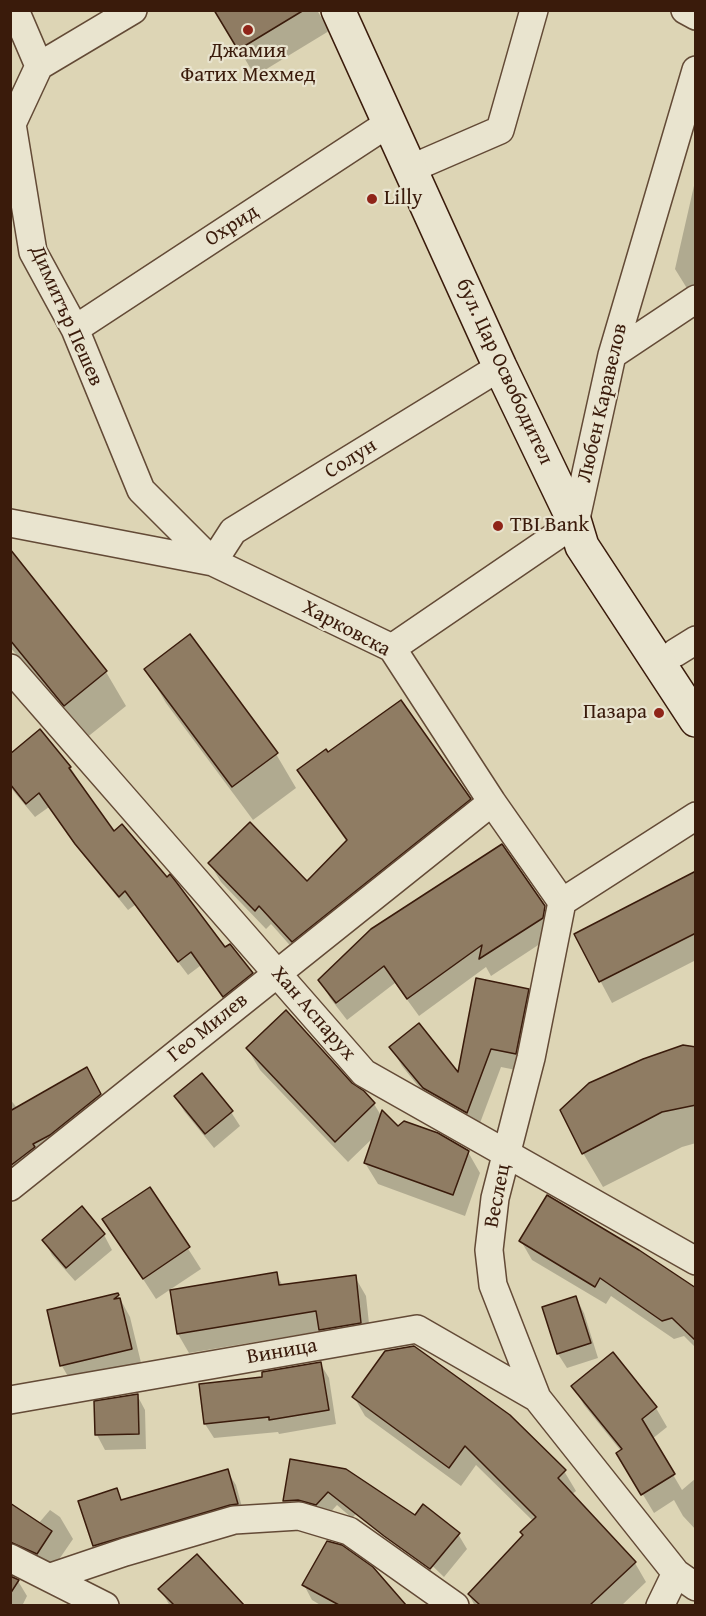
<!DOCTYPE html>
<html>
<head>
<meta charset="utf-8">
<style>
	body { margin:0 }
	#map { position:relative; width:706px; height:1616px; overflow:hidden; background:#ddd5b5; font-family:"Gentium Book Plus",serif }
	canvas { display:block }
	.frame { position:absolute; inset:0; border:12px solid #3a1b0b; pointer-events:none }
</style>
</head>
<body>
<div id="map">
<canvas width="706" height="1616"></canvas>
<div class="frame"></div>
</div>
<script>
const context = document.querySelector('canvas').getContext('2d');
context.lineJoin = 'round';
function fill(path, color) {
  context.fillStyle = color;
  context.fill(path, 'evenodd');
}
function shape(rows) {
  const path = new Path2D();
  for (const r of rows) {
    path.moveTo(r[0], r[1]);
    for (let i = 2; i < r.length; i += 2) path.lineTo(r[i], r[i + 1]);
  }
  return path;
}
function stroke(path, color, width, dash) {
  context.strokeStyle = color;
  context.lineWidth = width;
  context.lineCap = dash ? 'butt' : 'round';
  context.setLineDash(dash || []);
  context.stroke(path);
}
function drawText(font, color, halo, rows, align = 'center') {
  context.font = font + ' "Gentium Book Plus",serif';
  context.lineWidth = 4.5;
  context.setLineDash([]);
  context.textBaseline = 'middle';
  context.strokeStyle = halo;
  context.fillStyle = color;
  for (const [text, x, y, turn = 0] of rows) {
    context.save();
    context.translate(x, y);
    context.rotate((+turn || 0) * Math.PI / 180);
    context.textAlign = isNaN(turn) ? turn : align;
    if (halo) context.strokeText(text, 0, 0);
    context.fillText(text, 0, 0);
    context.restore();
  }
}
const shadow = shape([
	[216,10,317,10,329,31,255,76],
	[696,177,696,292,688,290,675,269],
	[17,559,106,672,126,706,85,739,10,647,10,564],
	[146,669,276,754,296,788,253,820,166,703],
	[40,731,70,767,114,834,225,949,252,974,260,988,233,1010,200,966,188,975,135,905,128,910,84,856,49,807,35,817,10,787,10,756],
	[328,754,470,799,481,818,303,960,271,924,266,929,221,882,210,864,307,883,347,842,310,789,299,771],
	[696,873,696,960,612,1003,576,935],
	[544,907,555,925,552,936,491,976,486,967,419,1016,395,983,347,1020,330,998,320,980],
	[528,990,538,1009,526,1072,501,1067,477,1131,435,1107,402,1066,391,1047,459,1075],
	[247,1048,351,1084,374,1104,382,1117,398,1128,468,1152,480,1173,465,1216,378,1184,365,1163,375,1136,348,1162,260,1070],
	[696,1049,696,1143,682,1147,603,1187,583,1153],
	[86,1070,110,1112,10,1191,10,1099,17,1108],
	[176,1097,231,1112,240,1126,214,1148,184,1111],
	[150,1189,201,1269,156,1299,104,1219],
	[81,1208,104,1235,112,1250,75,1281,52,1255,44,1240],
	[521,1241,696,1290,696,1348,684,1336,674,1339,611,1296,606,1304,532,1260],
	[276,1274,283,1286,355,1277,366,1296,371,1342,331,1349,321,1331,189,1353,178,1334],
	[118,1295,130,1317,143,1371,74,1387,62,1366,49,1311],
	[576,1298,584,1313,598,1358,567,1368,558,1354],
	[320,1363,329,1378,336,1424,279,1434,278,1432,214,1438,205,1424,264,1378],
	[573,1386,656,1408,667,1427,652,1439,682,1490,696,1478,696,1530,683,1516,674,1500,654,1513,618,1453,621,1451,584,1405],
	[137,1395,145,1410,146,1449,105,1450,97,1435],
	[354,1397,564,1471,576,1491,571,1495,635,1563,646,1582,621,1606,475,1606,468,1593,471,1593,524,1536,533,1521,476,1465,461,1486,365,1416],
	[292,1461,458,1534,467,1549,444,1577,367,1503,352,1518,337,1505,324,1519,293,1516,284,1501],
	[227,1471,236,1485,245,1518,103,1560,95,1545,116,1490,122,1501],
	[10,1505,38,1524,50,1510,60,1517,73,1539,49,1574,10,1562],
	[197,1556,242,1606,170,1606,160,1589],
	[372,1568,404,1606,322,1606,312,1600,304,1585],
	[10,1577,18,1581,27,1596,22,1606,10,1606]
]);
const building = shape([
	[214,10,304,10,238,50,214,10],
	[10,549,107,671,64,706,10,640,10,549],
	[190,634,278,753,232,787,144,669,190,634],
	[401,700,471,799,292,942,259,906,255,911,208,863,250,822,307,881,347,840,297,770,326,749,328,752,401,700],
	[40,729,71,767,69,768,114,831,122,824,167,877,170,874,177,883,225,947,230,944,253,973,223,997,191,952,178,962,125,891,119,897,75,844,39,793,26,804,10,784,10,754,40,729],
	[502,844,545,906,543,918,479,959,482,945,407,999,384,966,336,1003,318,980,371,929,502,844],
	[696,871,696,933,599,982,574,934,696,871],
	[476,978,529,989,516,1054,491,1049,467,1113,423,1088,389,1047,419,1023,458,1072,476,978],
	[286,1010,352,1083,364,1091,375,1103,335,1142,246,1048,286,1010],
	[683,1045,696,1047,696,1105,662,1112,582,1154,560,1110,589,1083,643,1059,683,1045],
	[87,1067,101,1094,50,1135,33,1144,35,1147,10,1166,10,1111,87,1067],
	[202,1073,233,1111,205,1134,174,1096,202,1073],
	[382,1110,398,1126,404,1121,438,1133,469,1151,453,1195,364,1163,382,1110],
	[150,1187,190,1247,143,1279,102,1219,150,1187],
	[547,1195,639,1250,696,1288,696,1341,672,1318,662,1321,600,1278,595,1287,519,1241,547,1195],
	[82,1206,105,1234,66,1268,42,1240,82,1206],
	[277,1272,279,1285,356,1275,361,1323,319,1330,316,1311,177,1334,170,1290,277,1272],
	[118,1293,119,1295,114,1299,120,1298,132,1349,60,1366,47,1310,118,1293],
	[576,1296,591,1343,557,1354,542,1307,576,1296],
	[414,1346,510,1415,566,1470,558,1478,636,1562,590,1605,480,1605,468,1594,523,1535,520,1532,536,1517,465,1446,449,1468,352,1397,385,1351,414,1346],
	[613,1352,657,1407,642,1419,675,1474,641,1495,616,1453,622,1449,571,1386,613,1352],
	[321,1362,329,1410,269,1420,269,1417,204,1424,199,1384,262,1377,262,1372,321,1362],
	[138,1394,139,1434,95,1435,94,1401,138,1394],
	[290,1459,346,1469,415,1515,423,1504,460,1533,430,1569,384,1536,328,1492,316,1505,298,1500,283,1501,290,1459],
	[228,1469,238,1504,230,1505,93,1546,78,1501,117,1488,121,1500,228,1469],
	[10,1503,52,1531,37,1554,10,1542,10,1503],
	[327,1541,342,1545,373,1567,406,1605,339,1605,302,1585,327,1541],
	[197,1554,244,1605,174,1605,158,1589,197,1554],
	[10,1576,19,1580,10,1594,10,1576]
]);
const street = shape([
	[15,10,39,66,12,124,33,252,75,329,141,490,213,562,233,531,500,367],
	[685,10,696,16],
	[39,66,133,10],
	[410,169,500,130,534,10],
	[75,329,389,123],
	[612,355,696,299],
	[10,523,213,562,392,648,492,802,562,902],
	[392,648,575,523,612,355,696,70],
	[675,653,696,640],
	[10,668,364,1073,696,1261],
	[696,816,562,902,531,1058,495,1198,489,1250,493,1285,537,1398,676,1573,696,1587],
	[10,1187,492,802],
	[10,1400,417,1329,537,1398],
	[10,1558,105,1606],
	[51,1577,125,1552,234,1520,299,1516,349,1531,455,1606],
	[660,1606,676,1573]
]);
const secondary = shape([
	[338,10,500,367,575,523,582,546,696,720]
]);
const markers = [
	[248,30,6,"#8f2418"],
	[372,199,6,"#8f2418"],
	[498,526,6,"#8f2418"],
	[659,713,6,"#8f2418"]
];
const poiNames = [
	["Джамия",248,52,"center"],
	["Фатих Мехмед",248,76,"center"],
	["Lilly",384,199],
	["TBI Bank",510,526],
	["Пазара",647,713,"right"]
];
const streetNames = [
	["Охрид",232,226,-33],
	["Димитър Пешев",66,316,66],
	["бул. Цар Освободител",504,372,65],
	["Любен Kаравелов",603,403,-77],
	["Солун",351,459,-32],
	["Харковска",346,629,28],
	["Хан Аспарух",313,1014,49],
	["Гео Милев",208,1028,-39],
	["Веслец",498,1196,-79],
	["Виница",282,1352,-10]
];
fill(shadow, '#0003');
fill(building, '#8f7c63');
stroke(building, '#3a1b0b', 1.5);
stroke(street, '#634a36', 30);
stroke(secondary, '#3a1b0b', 36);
stroke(street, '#e9e4cf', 27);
stroke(secondary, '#e9e4cf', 33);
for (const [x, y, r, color] of markers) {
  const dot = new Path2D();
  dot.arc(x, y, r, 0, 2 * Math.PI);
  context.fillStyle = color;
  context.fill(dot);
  stroke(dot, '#e9e4cf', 2);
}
drawText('21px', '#3a1b0b', '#e9e4cf', poiNames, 'left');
drawText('21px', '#3a1b0b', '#e9e4cf', streetNames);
</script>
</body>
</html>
